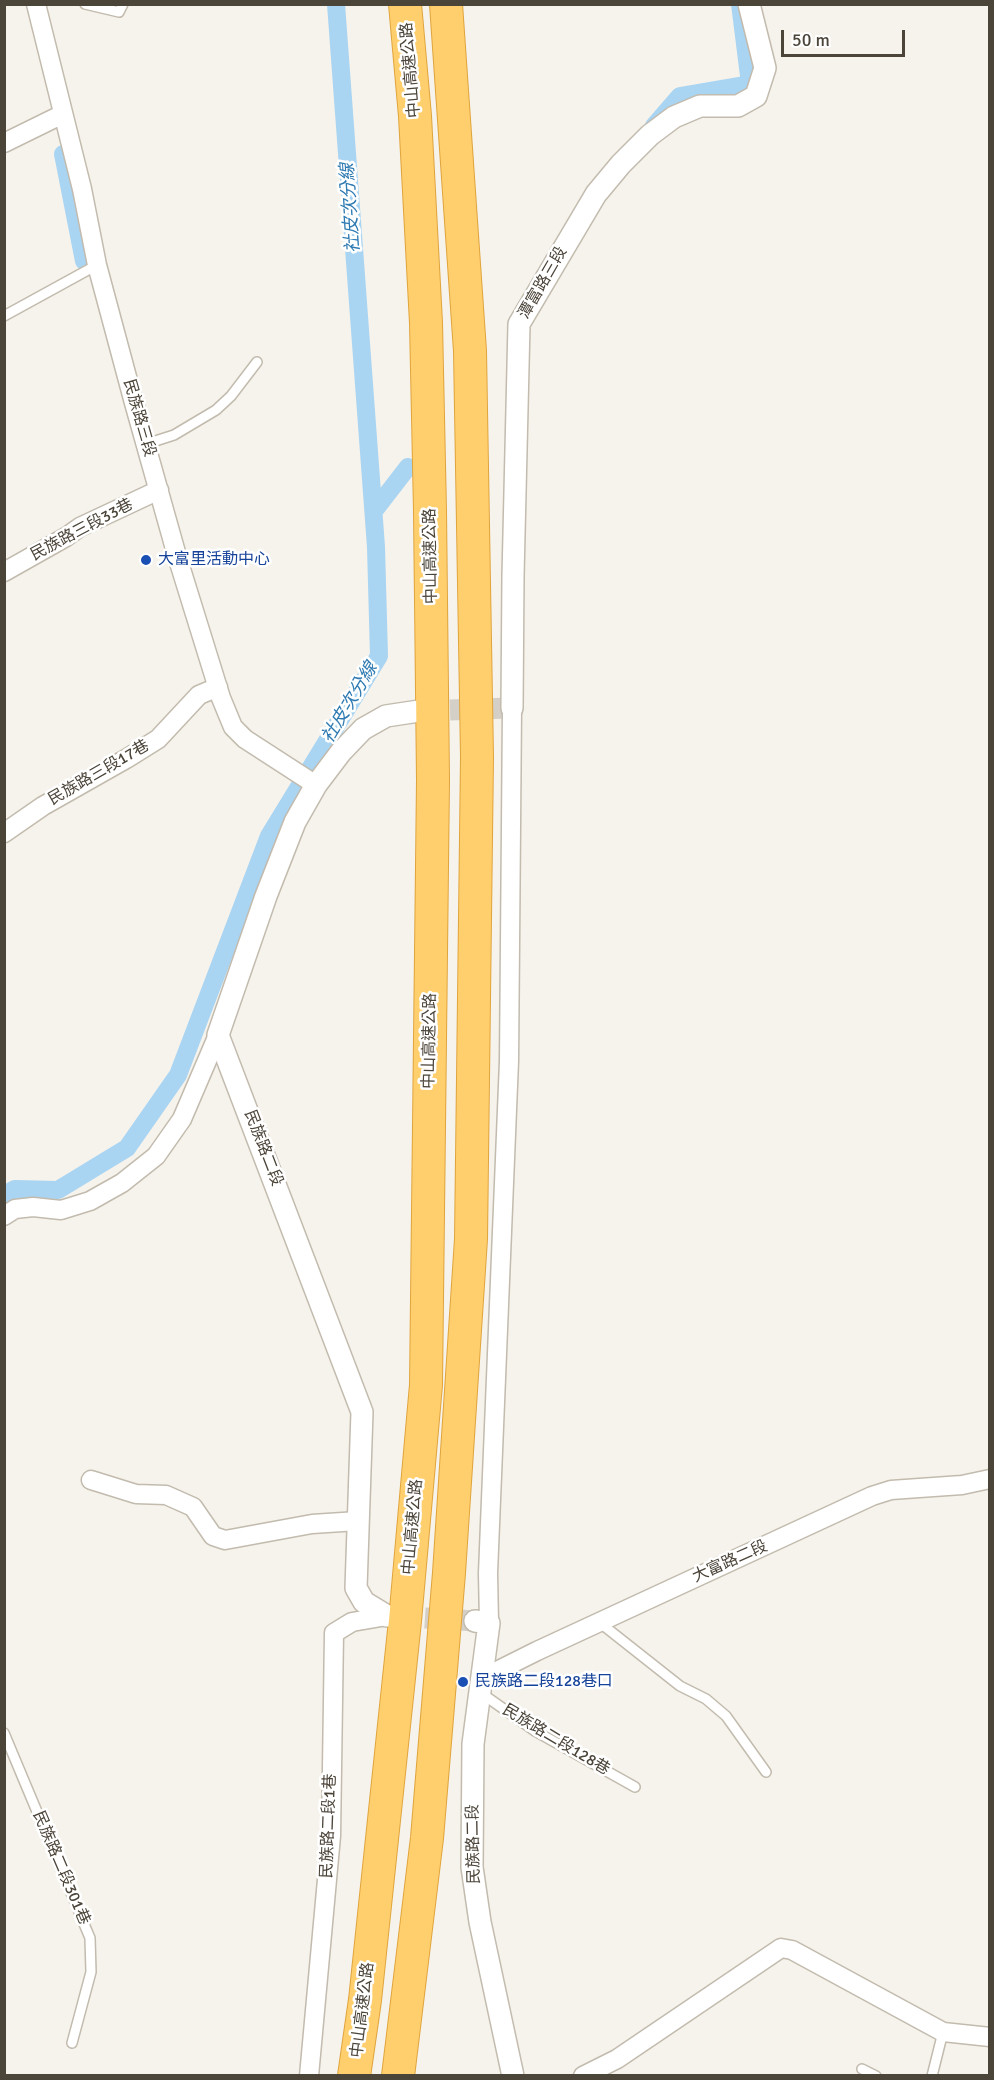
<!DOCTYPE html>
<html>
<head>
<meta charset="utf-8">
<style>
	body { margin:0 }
	#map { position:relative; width:994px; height:2080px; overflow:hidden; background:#f6f3ec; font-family:Signika,sans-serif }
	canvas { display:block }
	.frame { position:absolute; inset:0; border:6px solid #4b4439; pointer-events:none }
	.scale { position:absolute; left:781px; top:30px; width:124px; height:27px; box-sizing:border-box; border:3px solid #4b4439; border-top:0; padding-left:8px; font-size:18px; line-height:21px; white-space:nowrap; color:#4b4439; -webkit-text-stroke:4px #fff; paint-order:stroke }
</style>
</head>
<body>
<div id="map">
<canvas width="994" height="2080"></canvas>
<div class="frame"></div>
<div class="scale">50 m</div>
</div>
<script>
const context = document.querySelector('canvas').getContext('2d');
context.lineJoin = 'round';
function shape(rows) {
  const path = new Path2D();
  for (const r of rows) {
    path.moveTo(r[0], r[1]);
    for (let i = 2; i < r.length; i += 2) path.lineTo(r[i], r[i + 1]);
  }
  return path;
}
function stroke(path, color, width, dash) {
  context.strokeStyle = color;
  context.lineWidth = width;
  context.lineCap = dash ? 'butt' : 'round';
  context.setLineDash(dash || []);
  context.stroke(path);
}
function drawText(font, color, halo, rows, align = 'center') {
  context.font = font + ' Signika,"Noto Sans TC",sans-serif';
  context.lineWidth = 5;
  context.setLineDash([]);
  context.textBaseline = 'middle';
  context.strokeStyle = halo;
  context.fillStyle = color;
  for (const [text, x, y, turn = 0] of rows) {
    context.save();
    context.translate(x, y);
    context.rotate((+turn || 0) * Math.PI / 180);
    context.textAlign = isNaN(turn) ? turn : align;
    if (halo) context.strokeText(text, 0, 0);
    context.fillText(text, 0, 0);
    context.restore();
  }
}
const canal = shape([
	[654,126,680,96,750,84,740,4],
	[63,154,84,261],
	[374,511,408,467],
	[4,1195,15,1189,58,1190,127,1148,178,1075,269,836,379,656,376,547,336,4]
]);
const tertiaryTunnel = shape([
	[419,711,512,708],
	[394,1616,475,1621]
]);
const service = shape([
	[85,4,119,12,123,4],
	[4,316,97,265],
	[146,444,174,435,216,410,231,396,257,362],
	[599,1622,680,1686,706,1699,726,1716,766,1772],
	[481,1693,535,1731,635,1787],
	[4,1733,90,1938,91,1972,72,2043],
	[862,2069,876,2076],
	[932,2076,943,2032]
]);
const minor = shape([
	[36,4,82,189,97,265,134,403,177,556,221,698,233,727,245,739,316,785],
	[4,143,63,114],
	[4,572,66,537,80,527,159,490],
	[4,833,43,806,126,759,158,739,199,695,218,687],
	[4,1216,15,1209,33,1207,61,1210,90,1201,122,1183,156,1156,182,1119,218,1035],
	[91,1480,136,1494,166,1495,193,1507,213,1536,225,1540,312,1524,358,1521],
	[489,1623,488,1573,509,1061,512,708],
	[481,1679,537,1651,872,1496,891,1490,962,1485,990,1479],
	[309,2076,331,1836,334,1633,352,1622,387,1616],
	[583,2076,617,2059,781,1948,792,1950,943,2032,990,2037]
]);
const tertiary = shape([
	[512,708,513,576,519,324,596,194,621,164,650,135,674,117,700,106,738,106,756,96,765,68,749,4],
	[387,1616,364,1602,356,1588,362,1412,218,1035,266,896,295,822,316,785,341,752,363,729,386,716,419,711],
	[475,1621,489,1623,473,1744,472,1867,480,1922,513,2076]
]);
const motorway = shape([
	[354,2076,365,2000,405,1621,426,1385,433,780,430,511,426,323,415,116,405,4],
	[398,2076,427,1838,449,1573,471,1239,477,757,470,351,446,4]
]);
const markers = [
	[146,560,6,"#1a4fb4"],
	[463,1682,6,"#1a4fb4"]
];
const streetNames = [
	["中山高速公路",411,70,-95],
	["潭富路三段",543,283,-60],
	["民族路三段",139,418,74],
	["民族路三段33巷",82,530,-28],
	["中山高速公路",431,556,-91],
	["民族路三段17巷",99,773,-30],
	["中山高速公路",430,1041,-89],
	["民族路二段",263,1148,69],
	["中山高速公路",413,1527,-85],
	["大富路二段",730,1562,-24],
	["民族路二段128巷",556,1740,31],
	["民族路二段1巷",329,1826,-88],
	["民族路二段",474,1844,-91],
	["民族路二段301巷",61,1868,67],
	["中山高速公路",363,2010,-83]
];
const transitNames = [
	["大富里活動中心",158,560],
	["民族路二段128巷口",475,1682]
];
const waterNames = [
	["社皮次分線",351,208,-94],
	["社皮次分線",350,703,-59]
];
stroke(canal, '#a9d4f2', 18);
stroke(tertiaryTunnel, '#d4d0c8', 21, [21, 10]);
stroke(service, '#c2bbae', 12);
stroke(minor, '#c2bbae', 21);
stroke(tertiary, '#c2bbae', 24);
stroke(motorway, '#e0a43c', 34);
stroke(service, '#fff', 9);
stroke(minor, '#fff', 18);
stroke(tertiary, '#fff', 21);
stroke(motorway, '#ffcf6e', 32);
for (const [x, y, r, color] of markers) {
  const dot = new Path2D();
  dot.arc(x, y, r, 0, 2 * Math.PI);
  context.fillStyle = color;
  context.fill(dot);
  stroke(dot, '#fff', 2);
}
drawText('16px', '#4b4439', '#fff', streetNames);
drawText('16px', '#164399', '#fff', transitNames, 'left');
drawText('italic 18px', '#2e7ab2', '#fff', waterNames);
</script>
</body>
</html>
